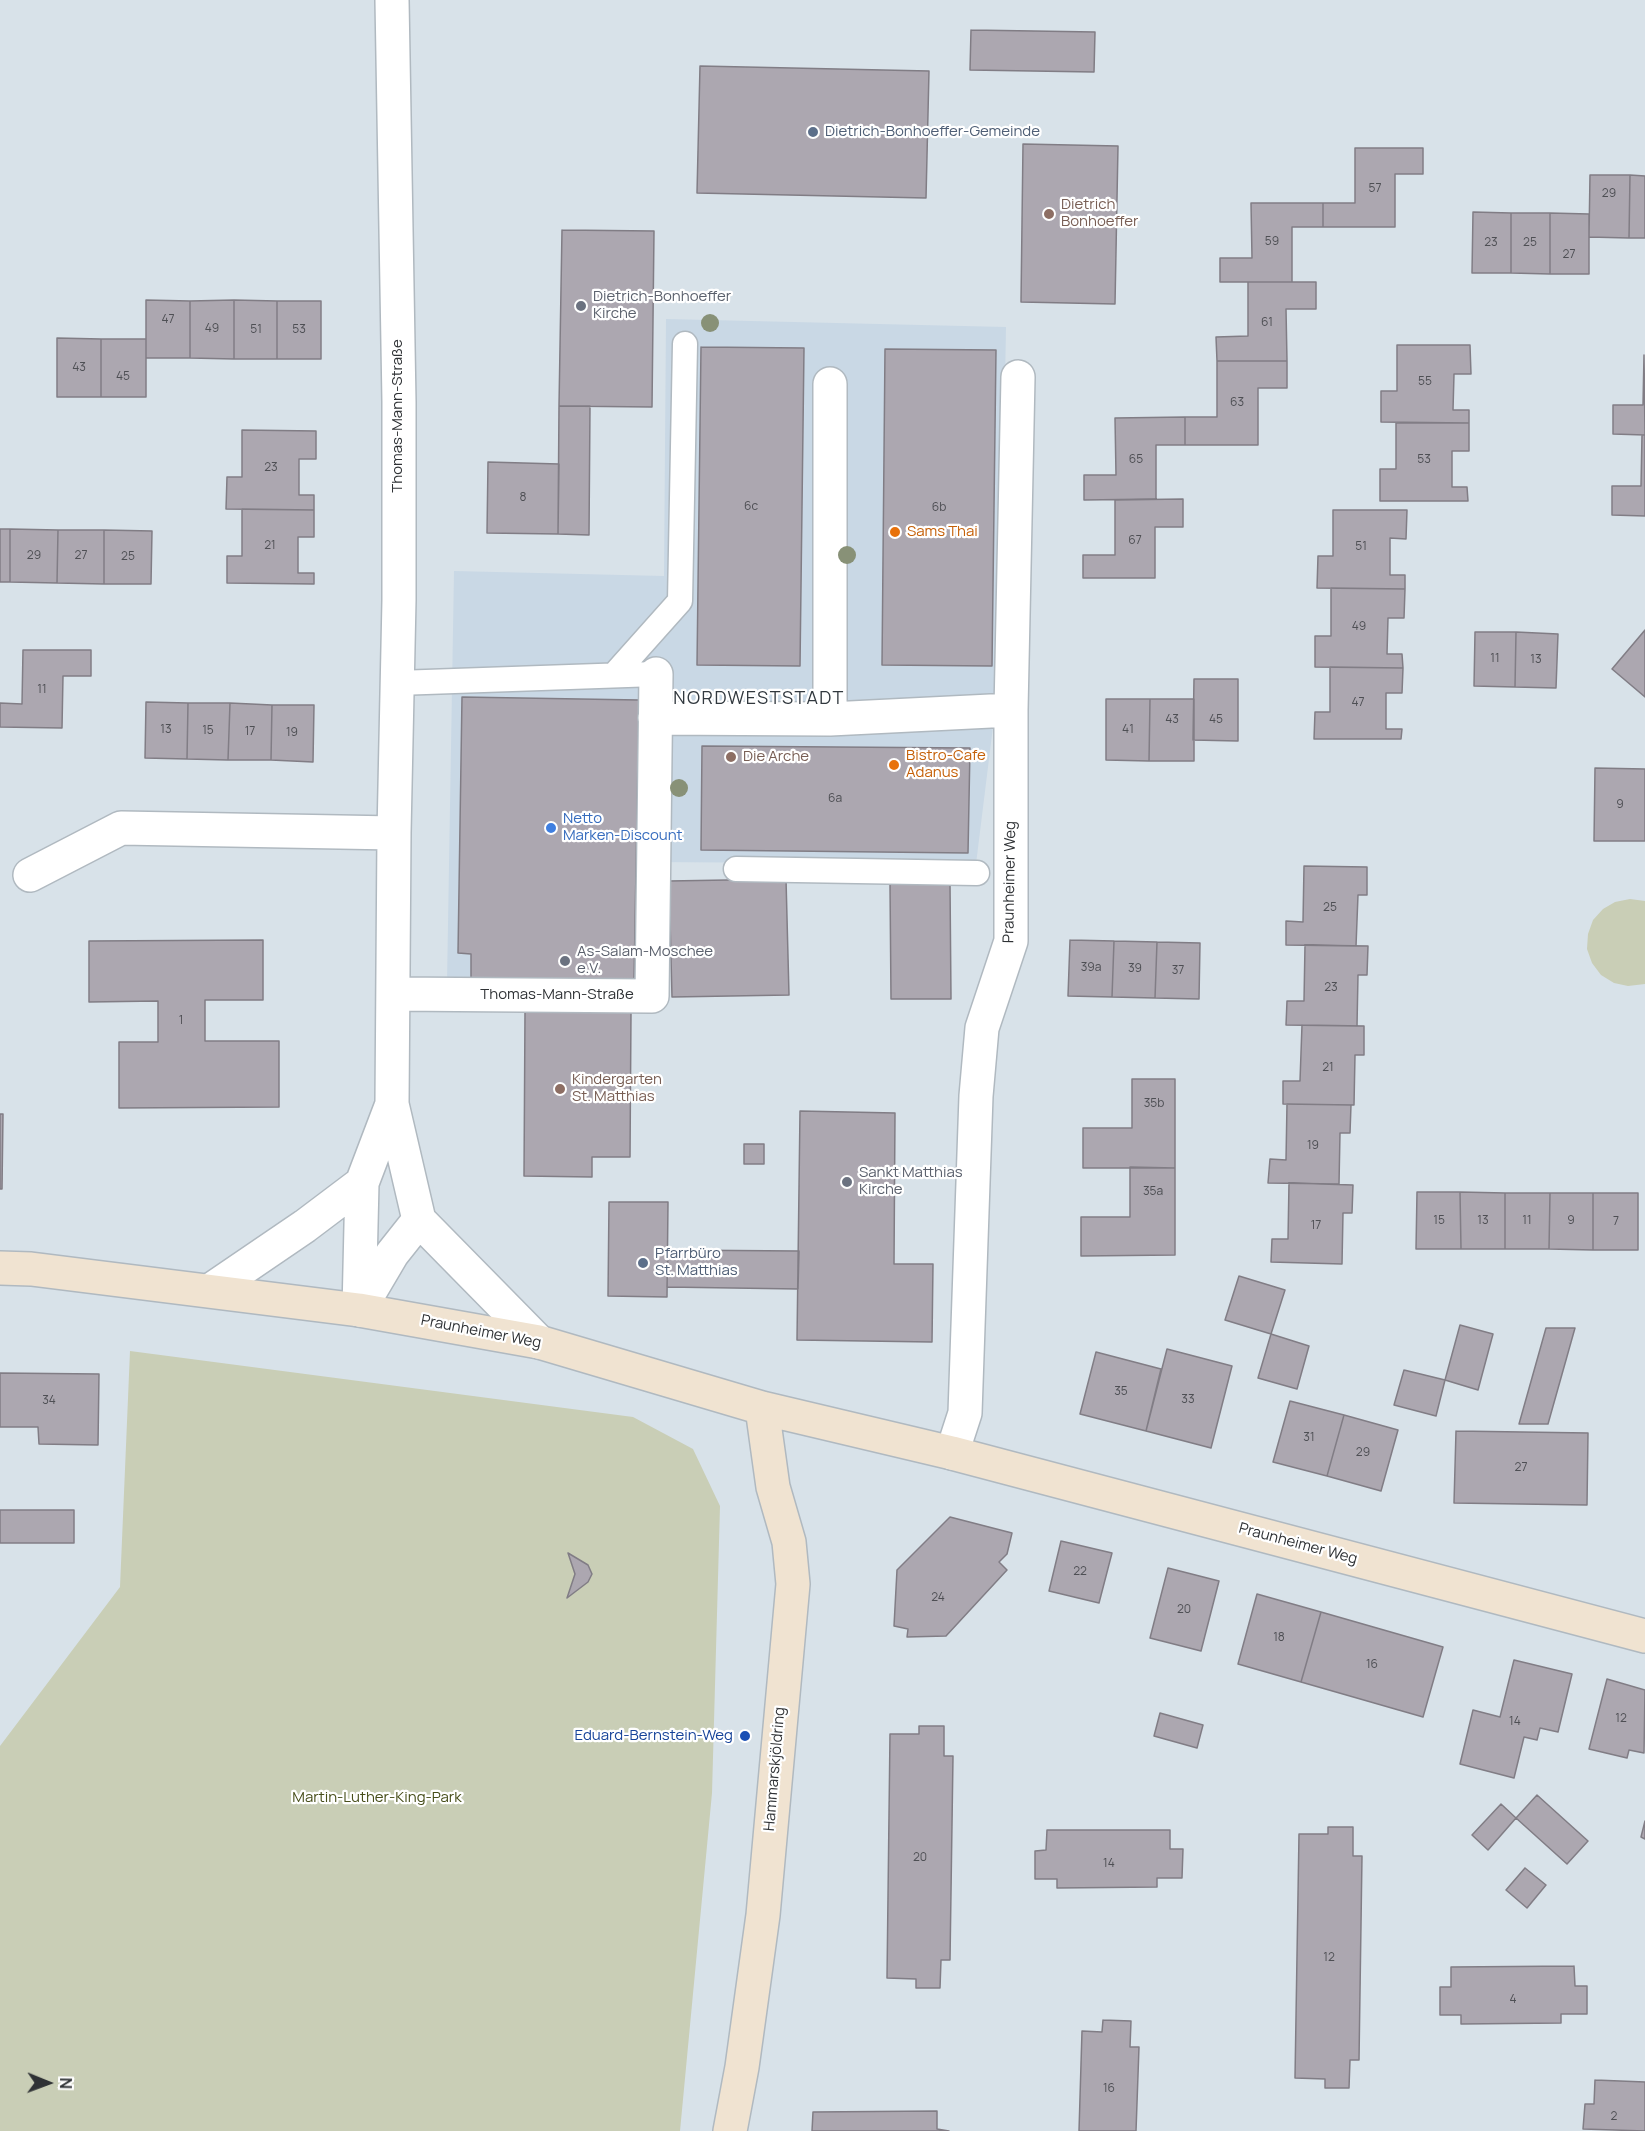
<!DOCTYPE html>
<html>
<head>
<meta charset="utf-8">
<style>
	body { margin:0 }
	#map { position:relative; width:1645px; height:2131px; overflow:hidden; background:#d8e2e9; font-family:Manrope,sans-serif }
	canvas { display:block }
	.north { position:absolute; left:18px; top:2053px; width:60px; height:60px; -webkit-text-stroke:4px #fff; paint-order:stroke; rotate:91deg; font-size:16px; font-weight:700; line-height:24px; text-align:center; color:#2f3235 }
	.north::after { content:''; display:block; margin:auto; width:21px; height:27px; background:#2f3235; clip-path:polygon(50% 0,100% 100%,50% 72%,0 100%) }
</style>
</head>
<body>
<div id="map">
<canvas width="1645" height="2131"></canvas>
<div class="north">N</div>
</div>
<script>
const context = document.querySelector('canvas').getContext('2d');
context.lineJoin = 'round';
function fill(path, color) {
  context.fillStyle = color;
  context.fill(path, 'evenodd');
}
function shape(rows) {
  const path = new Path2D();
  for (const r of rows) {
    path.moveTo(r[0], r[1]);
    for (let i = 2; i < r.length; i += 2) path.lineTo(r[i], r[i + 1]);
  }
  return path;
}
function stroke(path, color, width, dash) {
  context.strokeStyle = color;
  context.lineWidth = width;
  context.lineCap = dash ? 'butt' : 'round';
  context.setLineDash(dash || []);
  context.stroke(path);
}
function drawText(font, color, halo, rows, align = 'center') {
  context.font = font + ' Manrope,sans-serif';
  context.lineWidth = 4.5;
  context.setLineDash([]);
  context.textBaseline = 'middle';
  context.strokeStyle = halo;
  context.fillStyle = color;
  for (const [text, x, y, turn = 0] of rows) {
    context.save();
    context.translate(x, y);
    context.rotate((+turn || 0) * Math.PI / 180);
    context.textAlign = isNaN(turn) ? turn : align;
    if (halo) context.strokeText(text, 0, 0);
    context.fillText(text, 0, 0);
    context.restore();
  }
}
const built = shape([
	[666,319,1006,327,1000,670,976,864,646,862,642,989,447,983,454,571,664,576]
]);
const green = shape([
	[1630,899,1645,901,1645,984,1628,986,1614,983,1601,975,1592,963,1587,949,1588,934,1593,920,1603,909,1615,902],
	[130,1351,633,1417,693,1449,720,1506,712,1793,680,2131,0,2131,0,1746,120,1587]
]);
const building = shape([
	[971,30,1095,32,1094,72,970,70,971,30],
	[700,66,929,71,926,198,697,193,700,66],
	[1023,144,1118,146,1115,304,1021,302,1023,144],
	[1355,148,1423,148,1423,174,1395,174,1395,227,1323,227,1323,203,1355,203,1355,148],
	[1590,175,1630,175,1629,238,1589,237,1590,175],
	[1630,175,1645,176,1645,238,1629,238,1630,175],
	[1251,203,1323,203,1323,227,1292,227,1292,282,1220,282,1220,258,1252,258,1251,203],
	[1473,212,1511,213,1511,273,1472,273,1473,212],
	[1511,213,1550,213,1550,274,1511,273,1511,213],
	[1550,213,1589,214,1589,274,1550,274,1550,213],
	[562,230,654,231,652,407,559,406,562,230],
	[1248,282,1316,282,1316,309,1286,309,1287,361,1217,361,1216,337,1248,336,1248,282],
	[146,300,190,301,190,358,146,358,146,300],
	[234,300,234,359,190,358,190,301,234,300],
	[234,300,277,301,277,359,234,359,234,300],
	[277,301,321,301,321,359,277,359,277,301],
	[57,338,101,339,101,397,57,397,57,338],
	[101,339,146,339,146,397,101,397,101,339],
	[1397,345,1470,345,1471,374,1454,374,1453,410,1469,410,1469,423,1381,422,1381,391,1397,391,1397,345],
	[701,347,804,348,800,666,697,665,701,347],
	[885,349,996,350,992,666,882,665,885,349],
	[1644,355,1645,435,1613,434,1613,405,1643,405,1644,355],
	[1217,361,1287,361,1287,388,1258,388,1258,445,1185,445,1185,417,1217,417,1217,361],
	[559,406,590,406,589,535,558,534,559,406],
	[1185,417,1185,445,1156,445,1156,499,1084,500,1084,475,1116,475,1115,418,1185,417],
	[1396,423,1469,423,1469,451,1452,451,1452,487,1467,487,1468,501,1380,501,1380,469,1396,469,1396,423],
	[242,430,316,431,316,459,299,459,299,495,314,495,314,510,226,509,227,477,242,477,242,430],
	[1642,435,1645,435,1645,516,1612,515,1612,486,1641,486,1642,435],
	[488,462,559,464,558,534,487,533,488,462],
	[1183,499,1183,527,1155,527,1155,578,1083,578,1083,555,1115,555,1115,500,1183,499],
	[242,509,314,510,314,537,298,537,298,573,314,573,314,584,227,583,227,556,242,556,242,509],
	[1333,510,1407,510,1406,539,1390,538,1390,575,1405,575,1405,589,1317,588,1318,556,1333,556,1333,510],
	[0,529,10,529,10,582,0,582,0,529],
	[10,529,58,530,57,583,10,582,10,529],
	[58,530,104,530,104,584,57,583,58,530],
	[104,530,152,531,151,584,104,584,104,530],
	[1331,588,1405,589,1404,618,1388,618,1387,654,1402,654,1403,668,1315,667,1315,636,1331,636,1331,588],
	[1645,630,1645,697,1612,669,1645,630],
	[1475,632,1516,632,1515,687,1474,686,1475,632],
	[1516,632,1558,634,1556,688,1515,687,1516,632],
	[23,650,91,650,91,676,63,676,62,728,0,727,0,703,22,704,23,650],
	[1330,667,1403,668,1402,693,1386,693,1386,729,1402,729,1401,739,1314,739,1315,712,1330,712,1330,667],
	[1194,679,1238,679,1238,741,1193,740,1194,679],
	[462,697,639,700,634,981,471,978,471,954,458,953,462,697],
	[1106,699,1150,699,1149,761,1106,760,1106,699],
	[1150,699,1194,699,1194,761,1149,761,1150,699],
	[146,702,188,703,187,759,145,758,146,702],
	[188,703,230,703,228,760,187,759,188,703],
	[230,703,272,705,271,760,228,760,230,703],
	[272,705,314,705,313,762,271,760,272,705],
	[702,746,970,748,968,853,701,850,702,746],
	[1595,768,1645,769,1645,841,1594,841,1595,768],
	[1304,866,1367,867,1367,895,1358,895,1356,946,1286,945,1286,921,1303,922,1304,866],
	[786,879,789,995,672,997,669,881,786,879],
	[890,884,950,884,951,999,891,999,890,884],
	[263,940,263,1000,205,1000,205,1041,279,1041,279,1107,119,1108,119,1042,158,1042,158,1001,89,1002,89,941,263,940],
	[1070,940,1114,941,1112,997,1068,996,1070,940],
	[1114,941,1157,942,1155,998,1112,997,1114,941],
	[1157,942,1200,943,1199,999,1155,998,1157,942],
	[1305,945,1368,946,1367,975,1358,975,1357,1026,1286,1025,1287,1001,1304,1001,1305,945],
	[525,1012,631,1012,630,1157,592,1157,592,1177,524,1176,525,1012],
	[1302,1025,1364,1026,1364,1055,1355,1055,1354,1105,1283,1104,1283,1081,1300,1081,1302,1025],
	[1132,1079,1175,1079,1175,1168,1083,1168,1083,1128,1132,1128,1132,1079],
	[1287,1104,1351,1105,1350,1133,1340,1133,1339,1184,1268,1183,1270,1159,1286,1160,1287,1104],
	[800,1111,895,1113,894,1264,933,1264,932,1342,797,1340,800,1111],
	[0,1114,3,1114,2,1189,0,1189,0,1114],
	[744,1144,764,1144,764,1164,744,1164,744,1144],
	[1130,1167,1175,1168,1175,1255,1081,1256,1081,1217,1130,1217,1130,1167],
	[1289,1183,1353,1185,1352,1213,1343,1213,1342,1264,1271,1262,1272,1239,1288,1239,1289,1183],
	[1417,1192,1460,1192,1461,1249,1416,1249,1417,1192],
	[1460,1192,1505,1193,1505,1249,1461,1249,1460,1192],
	[1505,1193,1550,1193,1549,1249,1505,1249,1505,1193],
	[1550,1193,1593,1193,1593,1250,1549,1249,1550,1193],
	[1593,1193,1638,1193,1638,1250,1593,1250,1593,1193],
	[609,1202,668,1202,667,1297,608,1296,609,1202],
	[668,1250,799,1251,798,1289,667,1287,668,1250],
	[1239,1276,1285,1290,1271,1334,1225,1320,1239,1276],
	[1460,1325,1493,1334,1478,1390,1445,1380,1460,1325],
	[1546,1328,1575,1328,1548,1424,1519,1424,1546,1328],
	[1271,1334,1309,1346,1297,1389,1258,1378,1271,1334],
	[1167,1349,1232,1366,1211,1448,1146,1431,1167,1349],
	[1096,1352,1161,1369,1146,1431,1080,1414,1096,1352],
	[1404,1370,1445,1380,1436,1416,1394,1405,1404,1370],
	[0,1373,99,1374,98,1445,39,1444,38,1427,0,1427,0,1373],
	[1290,1401,1344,1415,1327,1476,1273,1462,1290,1401],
	[1344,1415,1398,1430,1381,1491,1327,1476,1344,1415],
	[1456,1431,1588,1433,1587,1505,1454,1503,1456,1431],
	[0,1510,74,1510,74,1543,0,1543,0,1510],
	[950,1517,1012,1533,1007,1554,999,1562,1007,1570,946,1636,907,1637,908,1629,894,1626,897,1570,950,1517],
	[1061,1541,1112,1553,1099,1603,1049,1591,1061,1541],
	[568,1553,588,1565,592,1574,588,1582,567,1598,575,1574,568,1553],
	[1168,1568,1219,1581,1201,1651,1150,1638,1168,1568],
	[1257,1594,1321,1612,1301,1682,1238,1664,1257,1594],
	[1321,1612,1443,1647,1423,1717,1301,1682,1321,1612],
	[1514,1660,1572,1674,1558,1732,1540,1728,1537,1740,1524,1737,1514,1778,1460,1764,1473,1710,1500,1717,1514,1660],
	[1607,1679,1645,1690,1644,1753,1629,1750,1627,1758,1589,1749,1607,1679],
	[1160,1713,1203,1725,1197,1748,1154,1736,1160,1713],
	[919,1726,944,1726,944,1756,953,1756,950,1960,941,1960,940,1988,916,1988,916,1979,887,1978,890,1734,919,1734,919,1726],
	[1537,1795,1588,1841,1567,1864,1516,1818,1537,1795],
	[1501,1804,1516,1818,1488,1850,1472,1835,1501,1804],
	[1645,1821,1645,1839,1641,1837,1645,1821],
	[1328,1827,1353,1827,1353,1856,1362,1856,1359,2060,1350,2060,1349,2088,1325,2088,1325,2079,1295,2078,1299,1834,1328,1834,1328,1827],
	[1047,1830,1170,1830,1170,1849,1183,1849,1182,1878,1157,1878,1157,1887,1057,1888,1057,1879,1035,1879,1035,1851,1046,1850,1047,1830],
	[1525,1868,1546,1885,1527,1908,1506,1890,1525,1868],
	[1574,1966,1575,1986,1587,1986,1587,2014,1561,2014,1561,2023,1461,2024,1461,2015,1440,2015,1440,1987,1451,1987,1451,1967,1574,1966],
	[1103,2020,1131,2021,1130,2047,1139,2047,1136,2131,1079,2131,1082,2031,1102,2032,1103,2020],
	[1595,2080,1645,2082,1645,2131,1583,2129,1585,2104,1594,2104,1595,2080],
	[937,2111,937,2129,949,2131,812,2131,813,2112,937,2111]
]);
const lane = shape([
	[614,675,680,601,685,344],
	[397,683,656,674],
	[736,869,977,873]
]);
const street = shape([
	[392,0,399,402,399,600,394,833,392,1104,419,1220,539,1342],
	[830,384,830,719],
	[655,718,830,719,1011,710],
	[30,875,121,828,394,833],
	[393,994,652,996,656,674],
	[211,1290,305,1226,362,1183],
	[359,1310,362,1183,392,1104],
	[359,1310,392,1254,419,1220],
	[952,1453,965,1413,976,1096,982,1028,1011,941,1011,710,1018,377]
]);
const secondary = shape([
	[0,1268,31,1269,359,1310,539,1342,762,1408,952,1453,1645,1636],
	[730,2131,742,2067,763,1915,793,1584,789,1542,773,1487,762,1408]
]);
const trees = [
	[710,323],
	[847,555],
	[679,788]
];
const markers = [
	[813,132,6,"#5c6f8a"],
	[1049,214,6,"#8d6e63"],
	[581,306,6,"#6b7280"],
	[895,532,6,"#e8710a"],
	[731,757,6,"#8d6e63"],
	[894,765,6,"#e8710a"],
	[551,828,6,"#3f7fe0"],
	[565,961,6,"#6b7280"],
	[560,1089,6,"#8d6e63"],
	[847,1182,6,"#6b7280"],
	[643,1263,6,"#5c6f8a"],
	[745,1736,6,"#1a4fb4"]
];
const numberNames = [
	["57",1375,189],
	["29",1609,194],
	["59",1272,242],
	["23",1491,243],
	["25",1530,243],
	["27",1569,255],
	["47",168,320],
	["61",1267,323],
	["49",212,329],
	["51",256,330],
	["53",299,330],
	["43",79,368],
	["45",123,377],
	["55",1425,382],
	["63",1237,403],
	["65",1136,460],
	["53",1424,460],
	["23",271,468],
	["8",523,498],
	["6c",751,507],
	["6b",939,508],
	["67",1135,541],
	["21",270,546],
	["51",1361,547],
	["29",34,556],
	["27",81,556],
	["25",128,557],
	["49",1359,627],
	["11",1495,659],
	["13",1536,660],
	["11",42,690],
	["47",1358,703],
	["43",1172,720],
	["45",1216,720],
	["13",166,730],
	["41",1128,730],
	["15",208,731],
	["17",250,732],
	["19",292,733],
	["6a",835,799],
	["9",1620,805],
	["25",1330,908],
	["39a",1091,968],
	["39",1135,969],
	["37",1178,971],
	["23",1331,988],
	["1",181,1021],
	["21",1328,1068],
	["35b",1154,1104],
	["19",1313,1146],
	["35a",1153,1192],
	["15",1439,1221],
	["13",1483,1221],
	["11",1527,1221],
	["9",1571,1221],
	["7",1616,1222],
	["17",1316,1226],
	["35",1121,1392],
	["33",1188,1400],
	["34",49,1401],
	["31",1309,1438],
	["29",1363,1453],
	["27",1521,1468],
	["22",1080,1572],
	["24",938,1598],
	["20",1184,1610],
	["18",1279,1638],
	["16",1372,1665],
	["12",1621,1719],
	["14",1515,1722],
	["20",920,1858],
	["14",1109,1864],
	["12",1329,1958],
	["4",1513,2000],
	["16",1109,2089],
	["2",1614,2117]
];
const serviceNames = [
	["Dietrich-Bonhoeffer-Gemeinde",825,132],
	["Pfarrbüro",655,1254],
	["St. Matthias",655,1271]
];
const educationNames = [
	["Dietrich",1061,205],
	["Bonhoeffer",1061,222],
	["Die Arche",743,757],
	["Kindergarten",572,1080],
	["St. Matthias",572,1097]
];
const worshipNames = [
	["Dietrich-Bonhoeffer",593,297],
	["Kirche",593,314],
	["As-Salam-Moschee",577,952],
	["e.V.",577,969],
	["Sankt Matthias",859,1173],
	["Kirche",859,1190]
];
const streetNames = [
	["Thomas-Mann-Straße",398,416,-90],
	["Praunheimer Weg",1010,882,-89],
	["Thomas-Mann-Straße",557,995],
	["Praunheimer Weg",481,1332,11],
	["Praunheimer Weg",1298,1544,15],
	["Hammarskjöldring",775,1769,-85]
];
const foodNames = [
	["Sams Thai",907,532],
	["Bistro-Cafe",906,756],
	["Adanus",906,773]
];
const shopNames = [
	["Netto",563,819],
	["Marken-Discount",563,836]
];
const transitNames = [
	["Eduard-Bernstein-Weg",733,1736]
];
const parkNames = [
	["Martin-Luther-King-Park",377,1798]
];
const quarterNames = [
	["NORDWESTSTADT",759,699]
];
fill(built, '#c9d8e5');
fill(green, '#c9ceb6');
fill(building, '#aca7b0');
stroke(building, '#817d85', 1.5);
stroke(lane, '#b0b9c0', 27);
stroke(street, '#b0b9c0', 36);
stroke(secondary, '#b0b9c0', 36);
stroke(lane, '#fff', 24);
stroke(street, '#fff', 33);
stroke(secondary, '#f0e3d1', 33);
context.fillStyle = '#889177';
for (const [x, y] of trees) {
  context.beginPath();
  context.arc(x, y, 9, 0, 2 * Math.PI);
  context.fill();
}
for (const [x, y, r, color] of markers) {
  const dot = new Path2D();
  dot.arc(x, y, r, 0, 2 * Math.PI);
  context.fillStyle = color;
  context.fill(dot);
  stroke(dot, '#fff', 2);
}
drawText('12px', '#4e4f54', null, numberNames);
drawText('15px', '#4e5e75', '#fff', serviceNames, 'left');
drawText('15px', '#785e54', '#fff', educationNames, 'left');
drawText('15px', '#5b616d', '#fff', worshipNames, 'left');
drawText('15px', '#2f3235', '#fff', streetNames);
drawText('15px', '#c56008', '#fff', foodNames, 'left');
drawText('15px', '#366cbe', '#fff', shopNames, 'left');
drawText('15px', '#164399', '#fff', transitNames, 'right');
drawText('15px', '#474e1a', '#fff', parkNames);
context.letterSpacing = '1.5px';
drawText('18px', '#31383e', '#fff', quarterNames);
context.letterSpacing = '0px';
</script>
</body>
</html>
